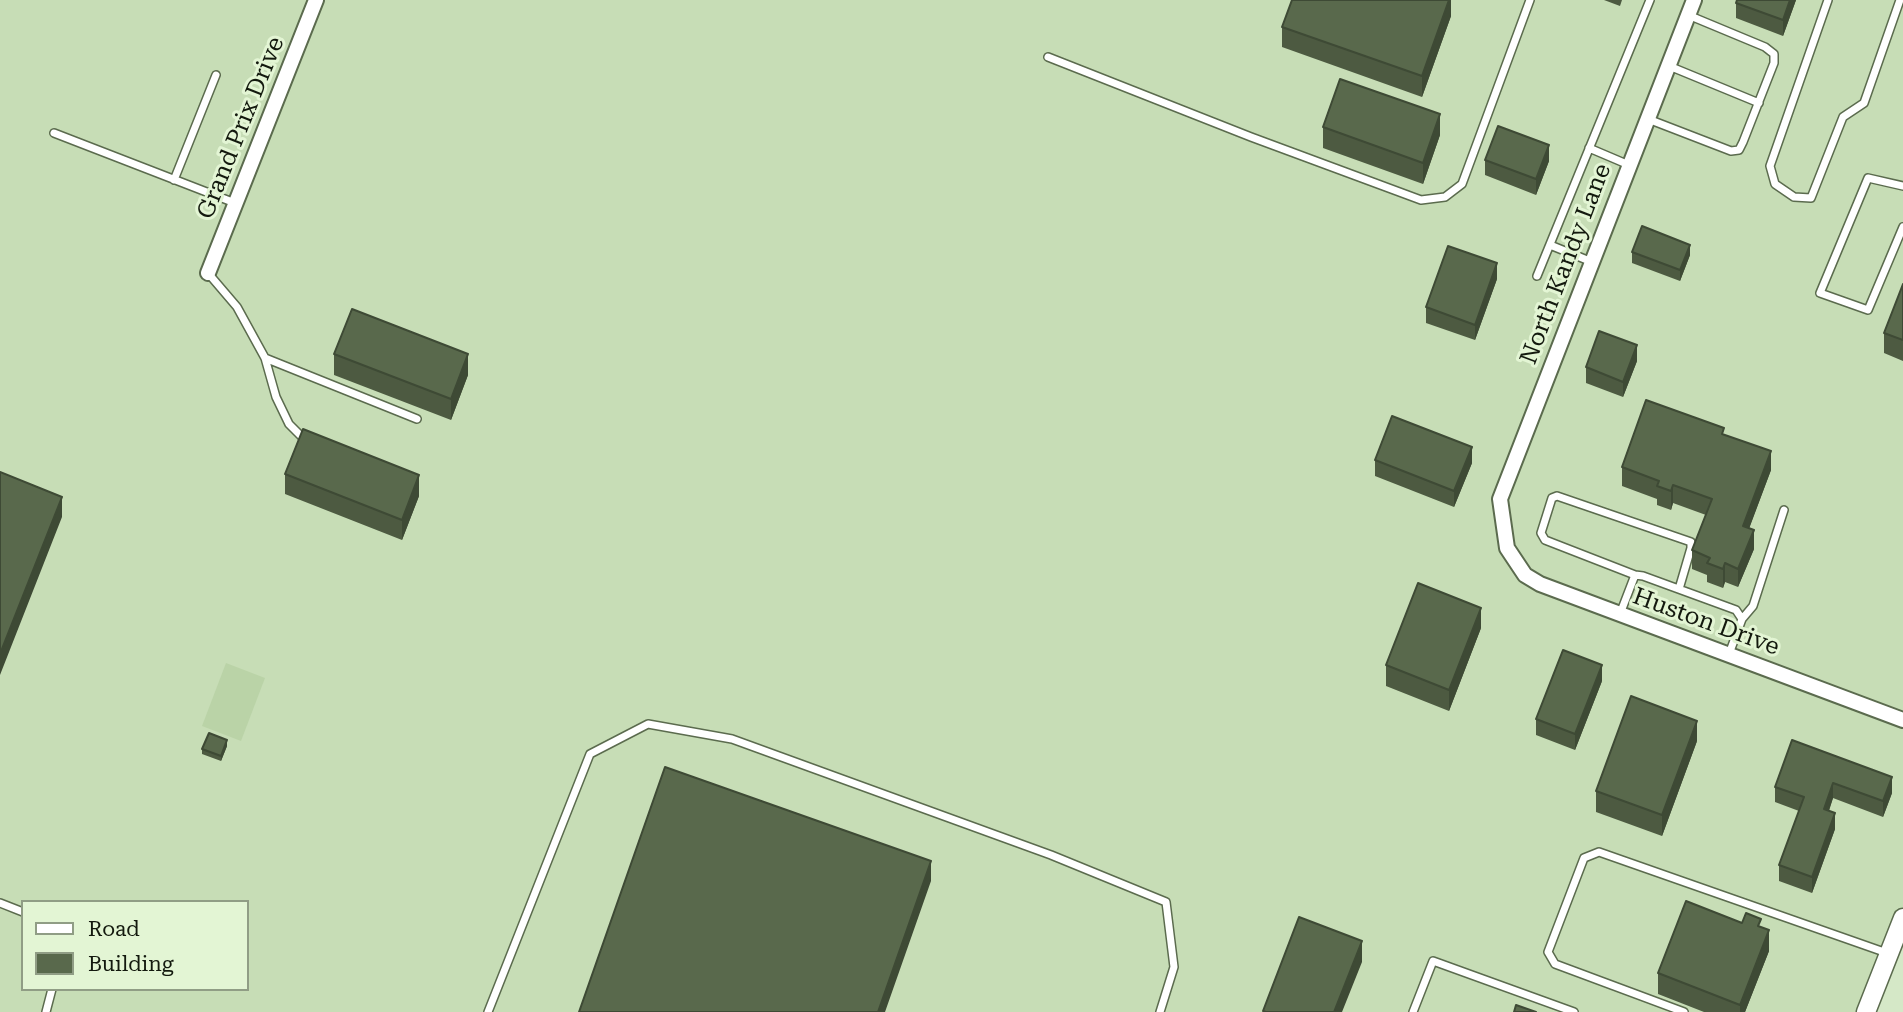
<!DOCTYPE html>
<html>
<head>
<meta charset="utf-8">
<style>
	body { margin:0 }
	#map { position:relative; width:1903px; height:1012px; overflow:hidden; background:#d5e8c7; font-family:"Roboto Serif",serif }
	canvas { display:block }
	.legend { position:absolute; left:21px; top:900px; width:228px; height:91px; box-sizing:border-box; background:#e3f5d4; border:2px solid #909d85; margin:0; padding:9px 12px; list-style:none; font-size:21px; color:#13190e }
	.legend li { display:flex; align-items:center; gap:14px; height:35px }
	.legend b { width:35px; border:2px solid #909d85 }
</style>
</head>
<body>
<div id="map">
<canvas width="1903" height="1012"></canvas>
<ul class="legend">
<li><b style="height:9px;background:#fff"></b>Road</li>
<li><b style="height:19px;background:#59694c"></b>Building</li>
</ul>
</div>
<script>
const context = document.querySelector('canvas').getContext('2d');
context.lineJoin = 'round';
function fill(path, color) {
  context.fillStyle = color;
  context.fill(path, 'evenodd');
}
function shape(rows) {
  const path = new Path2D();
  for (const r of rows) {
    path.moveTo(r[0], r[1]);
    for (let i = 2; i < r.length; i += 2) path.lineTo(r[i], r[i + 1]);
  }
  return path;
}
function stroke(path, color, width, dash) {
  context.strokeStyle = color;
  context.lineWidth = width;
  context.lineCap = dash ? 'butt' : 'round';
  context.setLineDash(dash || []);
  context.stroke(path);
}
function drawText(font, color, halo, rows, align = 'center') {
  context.font = font + ' "Roboto Serif",serif';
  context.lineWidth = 6;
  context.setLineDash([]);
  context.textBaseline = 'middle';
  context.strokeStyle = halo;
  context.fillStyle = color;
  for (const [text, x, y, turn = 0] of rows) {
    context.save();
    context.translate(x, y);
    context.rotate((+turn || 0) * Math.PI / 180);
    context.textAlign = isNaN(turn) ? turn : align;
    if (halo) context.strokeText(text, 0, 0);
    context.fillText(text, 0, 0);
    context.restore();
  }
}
const built = shape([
	[0,0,1903,0,1903,918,1866,1012,0,1012],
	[23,902,247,902,247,989,23,989]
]);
const green = shape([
	[226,663,265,678,241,741,202,726]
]);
const service = shape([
	[1828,0,1770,166,1775,184,1794,197,1811,198,1843,117,1864,103,1900,0],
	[1048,57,1251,137,1421,200,1445,197,1462,184,1530,0],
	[1669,66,1759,103],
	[1648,119,1731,151,1739,150,1743,142,1774,63,1774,54,1765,47,1688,15],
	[54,133,235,203],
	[1589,148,1629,165],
	[174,180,216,75],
	[1903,186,1868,178,1820,293,1868,310,1903,227],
	[1550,245,1592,262],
	[208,273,237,307,265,358,276,397,289,424,302,437,309,440],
	[1537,276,1650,0],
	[265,358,417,419],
	[1635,575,1545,540,1541,533,1552,498,1557,496,1691,542,1691,548,1679,589],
	[1620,614,1635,575,1643,576,1736,610,1742,619,1729,654],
	[1742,619,1753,606,1784,510],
	[0,903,23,912],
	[46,1012,52,989],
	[488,1012,590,754,648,724,732,739,1051,855,1166,902,1174,967,1160,1012],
	[1413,1012,1433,961,1574,1012],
	[1684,1012,1555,964,1548,952,1584,858,1599,852,1887,953]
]);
const minor = shape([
	[1694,0,1500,499,1507,548,1525,575,1540,584,1903,720],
	[208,273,316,0]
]);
const tertiary = shape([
	[1866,1012,1903,918]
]);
const wall = shape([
	[1451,0,1451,16,1422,97,1282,47,1282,27],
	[1604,0,1622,0,1620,6],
	[1796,0,1783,36,1736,18,1736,3],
	[1323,127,1440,135,1423,184,1323,148],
	[1485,160,1549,161,1536,195,1485,175],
	[1632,252,1690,255,1680,281,1632,263],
	[1497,279,1475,340,1426,323,1426,307],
	[1903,284,1903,361,1884,353,1884,333],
	[334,354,468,375,451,420,334,375],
	[1637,361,1623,397,1586,383,1586,367],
	[1724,435,1771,470,1749,528,1754,549,1738,587,1725,582,1723,588,1707,582,1707,575,1692,569,1692,550,1706,515,1673,503,1671,510,1657,505,1657,499,1622,486,1622,467],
	[1375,460,1472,463,1454,507,1375,476],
	[285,474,419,496,402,540,285,494],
	[1481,628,1449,711,1386,686,1386,665],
	[1602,681,1575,750,1536,735,1536,719],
	[1792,740,1892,793,1883,817,1833,798,1829,811,1835,829,1812,893,1779,881,1779,865,1799,811,1775,802,1775,787],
	[1697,741,1662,836,1596,812,1596,791],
	[227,746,221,761,202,754,202,749],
	[1742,923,1761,927,1769,951,1745,1012,1704,1012,1658,994,1658,973]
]);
const shadedWall = shape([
	[1449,0,1451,0,1451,16,1422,97,1422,76],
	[1790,0,1796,0,1783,36,1783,20],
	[1440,114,1440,135,1423,184,1423,163],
	[1549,145,1549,161,1536,195,1536,179],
	[1690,245,1690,255,1680,281,1680,270],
	[1497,263,1497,279,1475,340,1475,325],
	[1637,345,1637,361,1623,397,1623,382],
	[468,354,468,375,451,420,451,399],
	[1472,447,1472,463,1454,507,1454,491],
	[1771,451,1771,470,1743,545,1743,526],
	[419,475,419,496,402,540,402,520],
	[1673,485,1673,503,1671,510,1671,491],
	[62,497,62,517,0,675,0,654],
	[1754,530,1754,549,1738,587,1738,569],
	[1725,563,1725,582,1723,588,1723,569],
	[1481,608,1481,628,1449,711,1449,690],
	[1602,665,1602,681,1575,750,1575,734],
	[1697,721,1697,741,1662,836,1662,815],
	[227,740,227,746,221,761,221,756],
	[1892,777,1892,793,1883,817,1883,801],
	[1833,783,1833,798,1824,824,1824,809],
	[1835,813,1835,829,1812,893,1812,877],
	[931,861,931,881,885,1012,878,1012],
	[1769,930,1769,951,1745,1012,1740,1012,1740,1005],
	[1362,941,1362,962,1342,1012,1334,1012]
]);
const building = shape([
	[1292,0,1449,0,1422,76,1282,27,1292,0],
	[1737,0,1790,0,1783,20,1736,3,1737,0],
	[1340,79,1440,114,1423,163,1323,127,1340,79],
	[1498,126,1549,145,1536,179,1485,160,1498,126],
	[1642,226,1690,245,1680,270,1632,252,1642,226],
	[1448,246,1497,263,1475,325,1426,307,1448,246],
	[1903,284,1903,340,1884,333,1903,284],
	[352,309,468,354,451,399,334,354,352,309],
	[1599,331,1637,345,1623,382,1586,367,1599,331],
	[1646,400,1724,428,1722,434,1771,451,1743,526,1754,530,1738,569,1725,563,1723,569,1707,563,1710,558,1692,550,1712,499,1673,485,1671,491,1657,486,1659,481,1622,467,1646,400],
	[1392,416,1472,447,1454,491,1375,460,1392,416],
	[303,429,419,475,402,520,285,474,303,429],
	[0,472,62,497,0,654,0,472],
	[1418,583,1481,608,1449,690,1386,665,1418,583],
	[1563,650,1602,665,1575,734,1536,719,1563,650],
	[1631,696,1697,721,1662,815,1596,791,1631,696],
	[209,733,227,740,221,756,202,749,209,733],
	[1792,740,1892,777,1883,801,1833,783,1824,809,1835,813,1812,877,1779,865,1804,797,1775,787,1792,740],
	[665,767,931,861,878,1012,579,1012,665,767],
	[1686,901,1742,923,1746,913,1761,919,1758,926,1769,930,1740,1005,1658,973,1686,901],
	[1299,917,1362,941,1334,1012,1266,1012,1263,1011,1299,917],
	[1516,1005,1536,1012,1514,1012,1516,1005]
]);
const streetNames = [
	["Grand Prix Drive",241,128,-68],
	["North Kandy Lane",1566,264,-69],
	["Huston Drive",1706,622,20]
];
fill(built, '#c7ddb6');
fill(green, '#bad3a7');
stroke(service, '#5b6b4e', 10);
stroke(minor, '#5b6b4e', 18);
stroke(tertiary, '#5b6b4e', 21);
stroke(service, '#fff', 7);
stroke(minor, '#fff', 14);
stroke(tertiary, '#fff', 18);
fill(wall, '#4d5a41');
fill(shadedWall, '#3e4a35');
fill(building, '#59694c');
stroke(building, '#3e4a35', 2);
drawText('24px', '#13190e', '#e3f5d4', streetNames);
</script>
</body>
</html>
